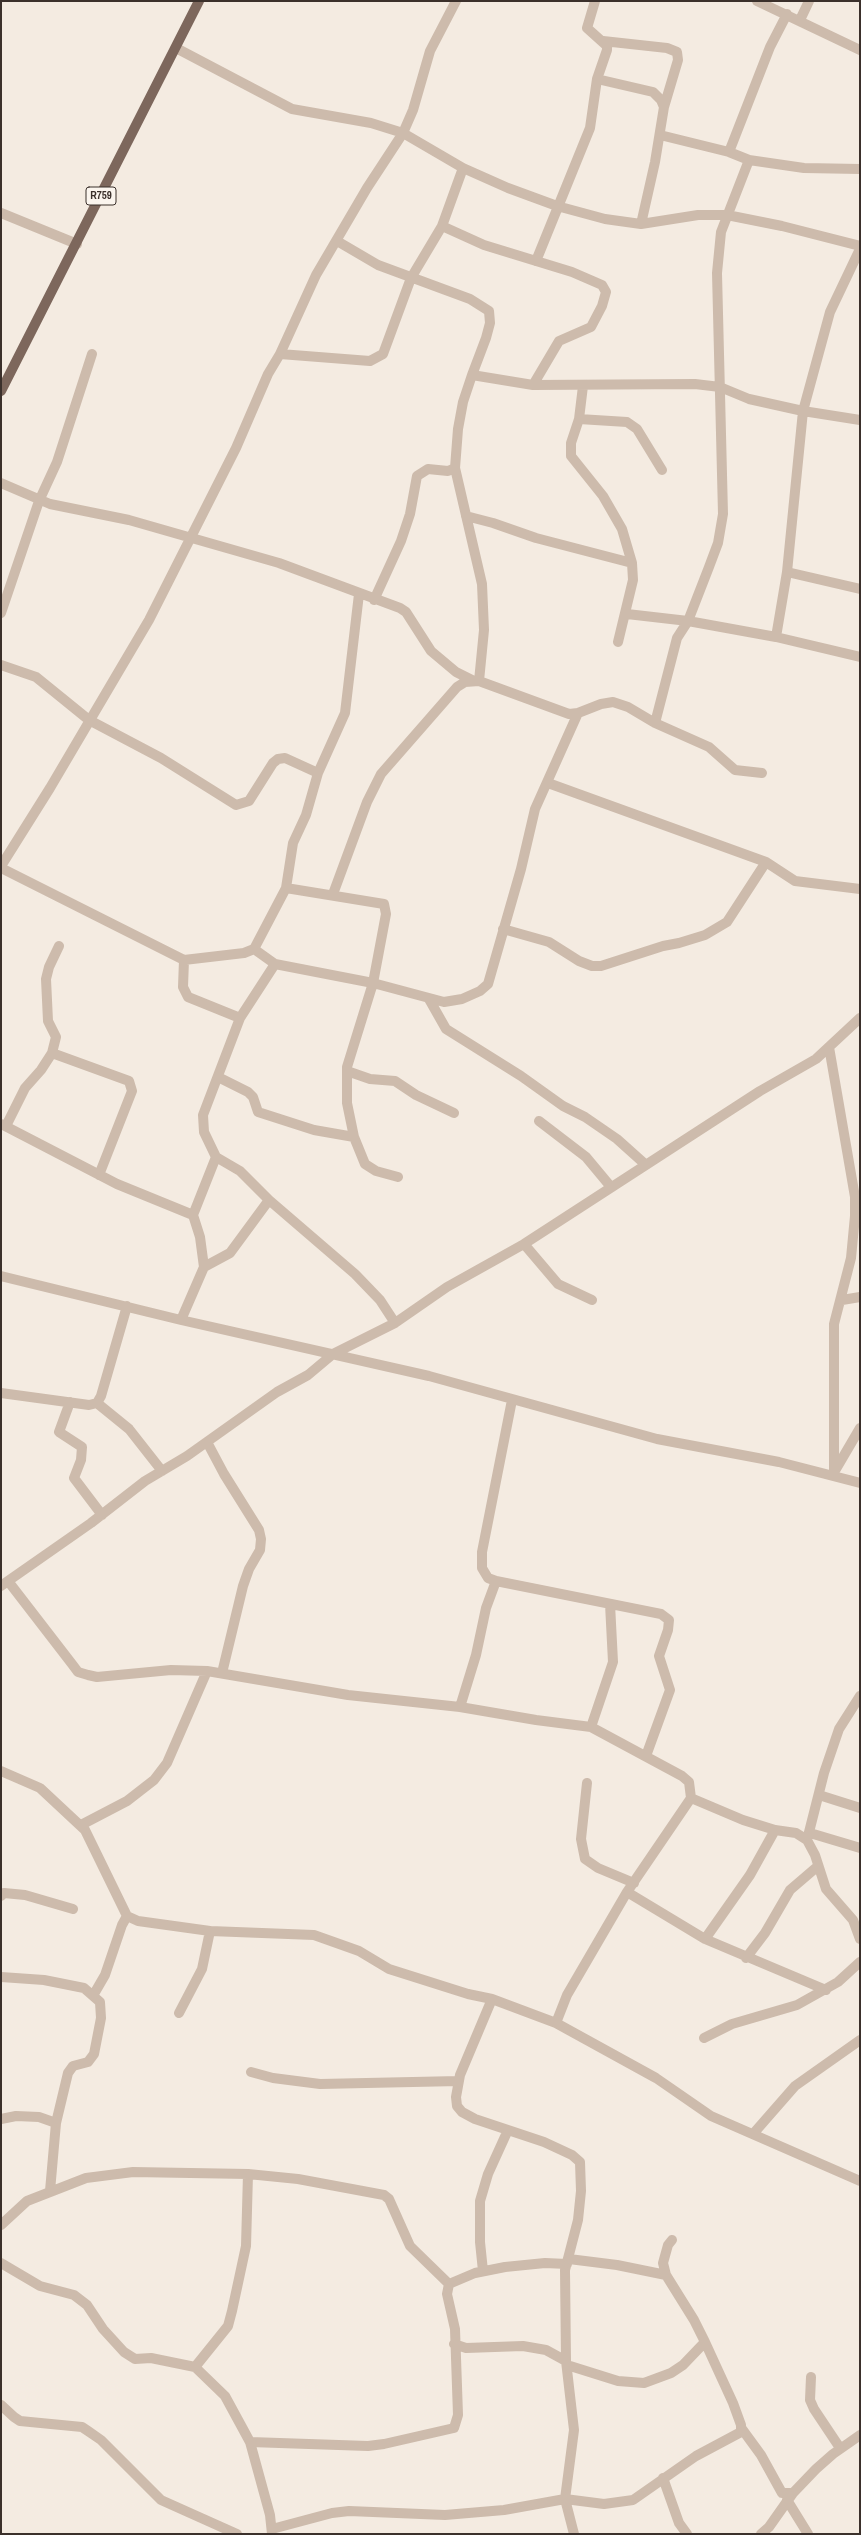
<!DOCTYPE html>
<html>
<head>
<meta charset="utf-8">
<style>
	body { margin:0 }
	#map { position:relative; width:861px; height:2535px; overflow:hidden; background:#f4ebe1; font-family:"Archivo Narrow",sans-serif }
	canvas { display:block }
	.frame { position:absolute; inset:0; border:2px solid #3b302b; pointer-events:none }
</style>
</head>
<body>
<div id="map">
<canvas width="861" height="2535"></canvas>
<div class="frame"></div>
</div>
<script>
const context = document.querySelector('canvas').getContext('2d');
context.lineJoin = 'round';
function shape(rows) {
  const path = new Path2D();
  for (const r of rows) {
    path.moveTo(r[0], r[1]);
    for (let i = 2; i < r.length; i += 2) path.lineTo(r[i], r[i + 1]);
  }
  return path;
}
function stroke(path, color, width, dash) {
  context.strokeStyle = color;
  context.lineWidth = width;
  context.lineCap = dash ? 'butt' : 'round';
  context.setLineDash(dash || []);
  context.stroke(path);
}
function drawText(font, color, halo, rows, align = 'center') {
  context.font = font + ' "Archivo Narrow",sans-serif';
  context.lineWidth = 3;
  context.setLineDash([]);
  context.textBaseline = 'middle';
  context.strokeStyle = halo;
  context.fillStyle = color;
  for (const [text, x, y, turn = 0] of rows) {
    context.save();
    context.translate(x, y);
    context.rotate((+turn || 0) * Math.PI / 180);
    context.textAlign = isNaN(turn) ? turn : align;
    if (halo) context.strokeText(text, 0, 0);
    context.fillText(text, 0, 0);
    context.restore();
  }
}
const minor = shape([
	[757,1,860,50],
	[800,20,809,1],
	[603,41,667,48,677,52,678,60,664,107,655,162,641,224],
	[176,48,292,109,371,123,403,133,463,168,508,188,557,206,605,219,641,224,698,215,727,215,782,226,860,246],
	[597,79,653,92,661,100,664,107],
	[660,135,729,152,749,160,804,168,860,169],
	[729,152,770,47,787,14],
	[1,213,77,244],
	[442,226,484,245,572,272,602,285,606,292,602,306,591,327,559,341,533,385],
	[337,241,378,265,470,299,489,311,490,323,486,338,472,375],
	[536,261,590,128,597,79,607,50,607,46,587,28,595,1],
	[280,354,370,361,383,354,411,278,442,226,463,168],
	[583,386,579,419,571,443,571,456,603,496,622,529,632,563,633,580,618,642],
	[579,419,627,422,637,429,662,470],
	[455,468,482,584,484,630,479,681],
	[1,483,50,504,129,520,279,563,400,608,406,612,431,651,456,672,474,681],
	[466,516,493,523,536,538,632,563],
	[787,572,860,589],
	[374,600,401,541,410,514,417,476,428,469,448,471,455,468,458,429,463,402,472,375,533,385,695,384,720,387,749,399,803,411,860,420],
	[1,613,39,501,57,462,92,354],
	[627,614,688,621,776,637,860,657],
	[776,637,787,572,803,411,830,312,860,249],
	[1,665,36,677,89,720,161,758,236,805,249,801,273,763,278,759,285,758,318,773],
	[655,723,677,638,688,621,709,567,718,543,723,514,717,273,721,232,749,160],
	[548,783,766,862,795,881,860,889],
	[1,866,50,788,149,620,236,448,268,374,280,354,316,275,367,188,403,133,413,110,430,51,456,1],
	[1,868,184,960,244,953,254,949,286,888,293,843,306,815,318,773,345,713,359,594],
	[286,888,384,904,386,914,373,983,347,1067,347,1103,354,1137,365,1164,376,1171,398,1177],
	[333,894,367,802,381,774,457,687,465,682,479,681,569,714,578,713,601,704,613,702,628,707,655,723,709,747,735,770,762,773],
	[503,929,549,942,579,961,592,966,601,966,663,946,679,943,705,935,727,922,766,862],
	[254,949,275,964,373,983,444,1002,462,999,480,991,488,984,521,869,535,809,578,713],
	[184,960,183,987,188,997,240,1018],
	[275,964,240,1018,203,1115,204,1132,216,1157,240,1171,269,1200,355,1274,380,1300,395,1323],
	[429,999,446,1029,521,1076,563,1106,585,1117,617,1139,646,1165],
	[829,1047,855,1197,855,1216,851,1258,834,1324,834,1476],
	[52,1053,129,1081,132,1091,99,1175],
	[347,1071,370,1079,395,1081,416,1095,454,1113],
	[218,1077,248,1092,253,1097,258,1112,314,1130,354,1137],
	[539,1121,586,1157,611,1187],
	[1,1124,117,1184,193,1215,200,1237,204,1267,181,1320],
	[6,1126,25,1088,41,1070,52,1053,56,1037,48,1021,46,979,49,967,59,946],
	[193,1215,216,1157],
	[524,1244,558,1284,592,1300],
	[204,1267,230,1253,269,1200],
	[1,1276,181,1320,429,1376,657,1439,779,1462,860,1483],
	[842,1300,860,1297],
	[1,1393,89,1405,97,1403,101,1396,127,1306],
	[512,1400,482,1552,482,1568,488,1578,496,1581,661,1614,669,1620,668,1630,659,1656,670,1690,646,1756],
	[70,1402,59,1432,82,1447,81,1460,74,1478,102,1515],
	[97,1403,129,1429,162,1471],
	[207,1442,224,1474,259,1530,261,1539,260,1550,249,1569,243,1586,222,1673],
	[836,1469,860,1428],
	[8,1581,72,1664,78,1672,88,1675,97,1677,171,1670,207,1671,348,1695,460,1707,536,1720,591,1727,682,1776,689,1782,691,1798,743,1820,775,1830,796,1833,807,1840,815,1855,826,1889,853,1920,860,1939],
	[1,1586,91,1523,145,1481,187,1456,277,1392,308,1375,333,1354,395,1323,447,1287,524,1244,760,1091,816,1059,860,1018],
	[460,1707,476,1655,486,1608,496,1581],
	[591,1727,613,1662,610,1604],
	[1,1771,40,1788,85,1830,127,1916,138,1921,210,1931,314,1935,359,1951,389,1969,468,1994,492,1999,556,2023,656,2078,711,2116,860,2181],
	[587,1783,581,1839,585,1859,598,1868,634,1883],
	[819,1795,860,1808],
	[81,1825,127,1801,154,1780,167,1763,207,1671],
	[810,1833,860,1848],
	[807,1840,824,1773,839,1729,860,1696],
	[627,1892,705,1939,826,1990],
	[1,1896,4,1893,25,1895,73,1909],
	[705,1939,750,1875,775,1830],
	[746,1958,765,1933,790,1890,818,1866],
	[1,1977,44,1980,84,1988,100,2002,101,2018,94,2054,88,2062,73,2066,68,2073,56,2123,50,2191],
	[94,1994,105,1975,122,1925,127,1916],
	[492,1999,460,2075,456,2097,457,2106,462,2112,475,2119,544,2142,572,2155,580,2162,581,2191,578,2220,565,2270,566,2361],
	[179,2013,202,1969,210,1931],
	[556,2023,567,1995,627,1892,691,1798],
	[704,2038,732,2024,797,2005,838,1982,860,1962],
	[251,2072,273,2078,320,2084,459,2081],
	[1,2119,16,2116,39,2117,56,2123],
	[753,2134,795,2086,860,2040],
	[1,2225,27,2201,86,2178,133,2172,248,2174,298,2179,384,2195,389,2199,410,2246,449,2284],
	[569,2259,617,2265,666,2275],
	[1,2263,40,2286,74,2295,87,2305,103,2329,124,2352,135,2359,151,2358,195,2367,225,2396,250,2442,270,2515,272,2534],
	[483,2271,480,2242,480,2201,488,2174,508,2130],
	[454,2344,466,2348,523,2346,546,2350,566,2361,574,2430,565,2499,574,2534],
	[567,2365,618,2381,644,2383,671,2373,683,2365,705,2342],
	[195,2367,228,2326,232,2311,246,2246,248,2174],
	[811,2377,810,2400,814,2409,840,2448],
	[1,2405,14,2417,20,2421,82,2427,88,2431,101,2440,161,2500,237,2534],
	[742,2429,761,2455,782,2493,793,2493],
	[250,2442,368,2446,384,2444,454,2428,458,2415,455,2329,447,2294,449,2284,475,2273,505,2267,545,2263,567,2264],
	[663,2478,679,2523,687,2534],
	[787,2500,808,2534],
	[272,2529,332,2513,349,2511,445,2515,504,2510,565,2499,604,2504,633,2500,696,2456,741,2432,741,2425,733,2403,705,2342,694,2320,666,2275,663,2263,668,2245,672,2240],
	[761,2534,769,2527,793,2493,816,2469,833,2454,860,2435]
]);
const major = shape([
	[1,391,199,1]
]);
const shields = [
	[101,196,30]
];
const shieldNames = [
	["R759",101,196]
];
stroke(minor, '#cdbbac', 10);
stroke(major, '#7d675c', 10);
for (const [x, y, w] of shields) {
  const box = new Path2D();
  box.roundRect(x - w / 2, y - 9, w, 18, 3);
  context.fillStyle = '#fbf5ee';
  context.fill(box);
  stroke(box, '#3b302b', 1);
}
drawText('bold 11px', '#3b302b', null, shieldNames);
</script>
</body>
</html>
